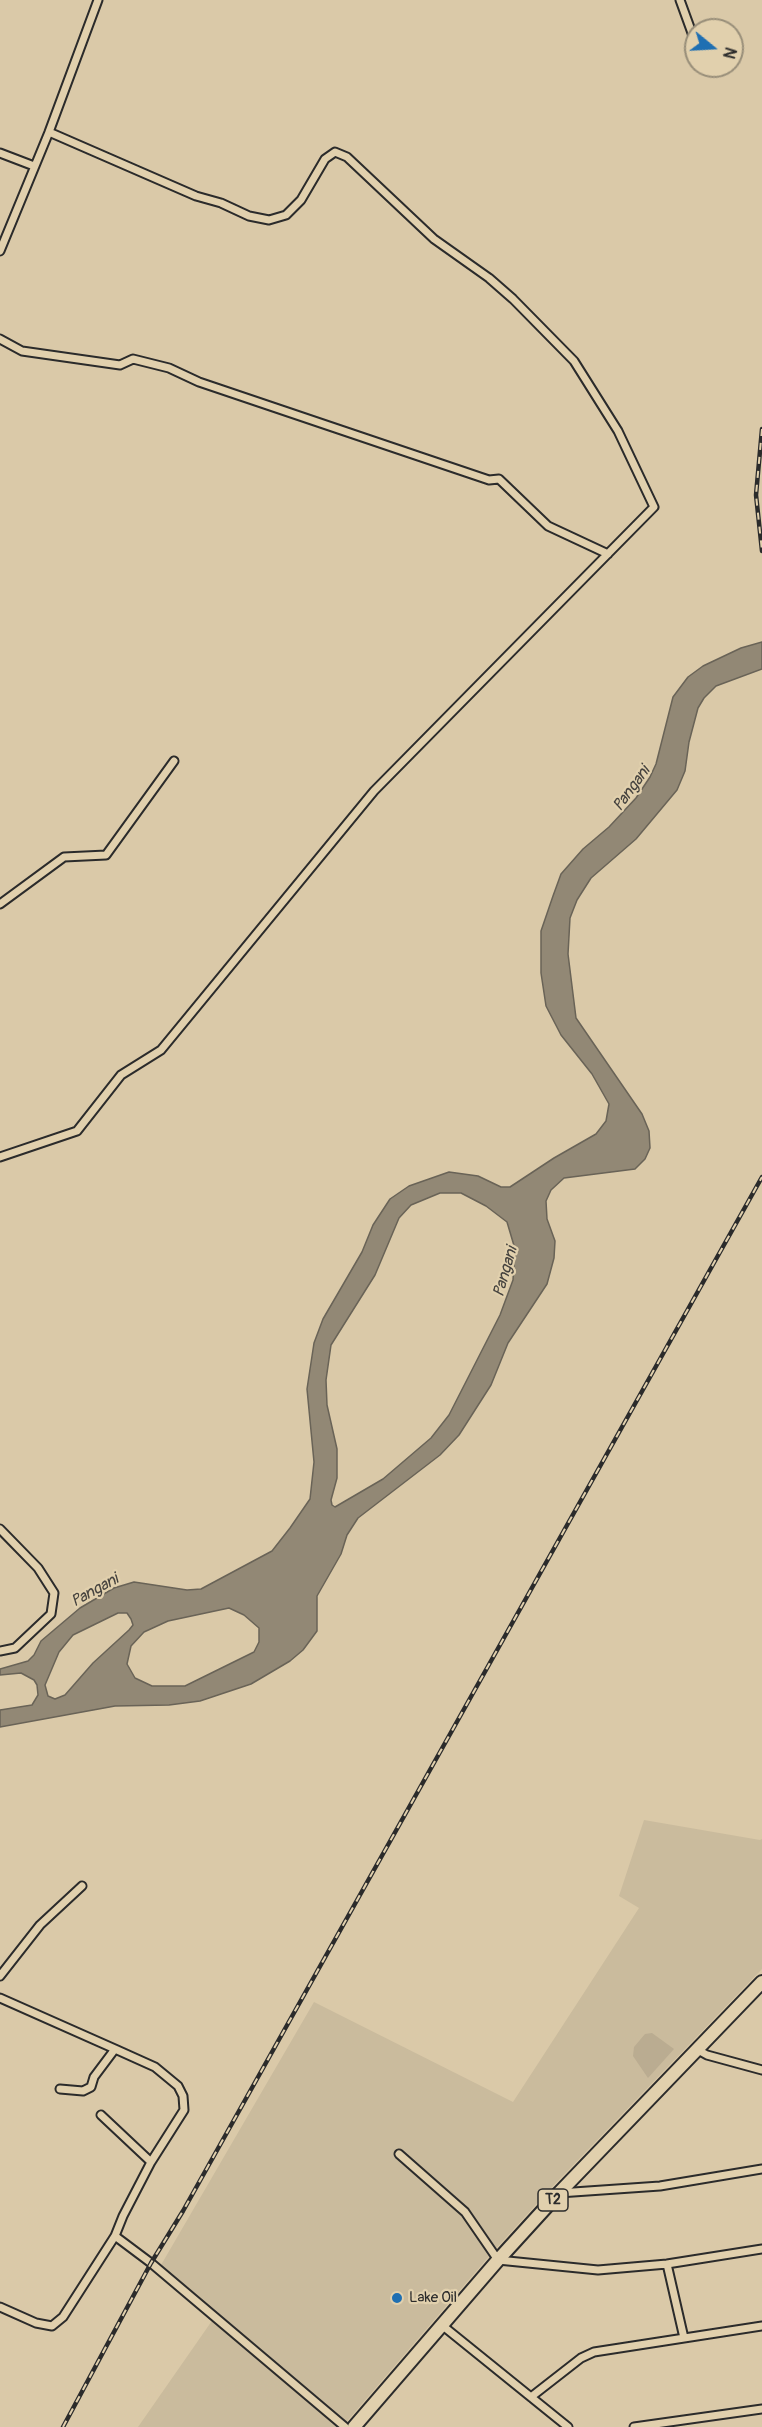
<!DOCTYPE html>
<html>
<head>
<meta charset="utf-8">
<style>
	body { margin:0 }
	#map { position:relative; width:762px; height:2427px; overflow:hidden; background:#dac9a8; font-family:Pangolin,sans-serif }
	canvas { display:block }
	.north { position:absolute; left:684px; top:18px; width:60px; height:60px; box-sizing:border-box; background:#e1d0ad; border:2px solid #988e79; border-radius:50%; rotate:108deg; font-size:16px; font-weight:700; line-height:24px; text-align:center; color:#2b2b2b }
	.north::after { content:''; display:block; margin:auto; width:21px; height:27px; background:#1f6fb2; clip-path:polygon(50% 0,100% 100%,50% 72%,0 100%) }
</style>
</head>
<body>
<div id="map">
<canvas width="762" height="2427"></canvas>
<div class="north">N</div>
</div>
<script>
const context = document.querySelector('canvas').getContext('2d');
context.lineJoin = 'round';
function fill(path, color) {
  context.fillStyle = color;
  context.fill(path, 'evenodd');
}
function shape(rows) {
  const path = new Path2D();
  for (const r of rows) {
    path.moveTo(r[0], r[1]);
    for (let i = 2; i < r.length; i += 2) path.lineTo(r[i], r[i + 1]);
  }
  return path;
}
function stroke(path, color, width, dash) {
  context.strokeStyle = color;
  context.lineWidth = width;
  context.lineCap = dash ? 'butt' : 'round';
  context.setLineDash(dash || []);
  context.stroke(path);
}
function drawText(font, color, halo, rows, align = 'center') {
  context.font = font + ' Pangolin,sans-serif';
  context.lineWidth = 4.5;
  context.setLineDash([]);
  context.textBaseline = 'middle';
  context.strokeStyle = halo;
  context.fillStyle = color;
  for (const [text, x, y, turn = 0] of rows) {
    context.save();
    context.translate(x, y);
    context.rotate((+turn || 0) * Math.PI / 180);
    context.textAlign = isNaN(turn) ? turn : align;
    if (halo) context.strokeText(text, 0, 0);
    context.fillText(text, 0, 0);
    context.restore();
  }
}
const built = shape([
	[644,1820,760,1840,762,1839,762,1969,553,2186,491,2254,342,2427,138,2427,216,2315,161,2265,314,2002,513,2102,639,1908,619,1896]
]);
const green = shape([
	[652,2033,674,2049,648,2078,633,2056,634,2047,645,2034]
]);
const water = shape([
	[762,642,762,669,716,686,704,698,698,708,689,742,685,771,677,790,636,839,591,878,577,900,570,918,568,954,576,1018,642,1114,649,1131,650,1148,645,1159,635,1169,564,1178,551,1190,546,1201,547,1219,555,1241,554,1258,547,1284,508,1343,491,1385,459,1435,440,1455,358,1518,347,1535,341,1554,317,1596,317,1631,303,1650,290,1661,251,1684,200,1701,169,1705,115,1706,0,1727,0,1710,32,1705,38,1695,37,1685,34,1680,21,1673,0,1675,0,1669,28,1661,34,1655,41,1641,80,1608,114,1588,134,1582,187,1590,201,1589,272,1551,290,1528,310,1499,314,1462,307,1389,314,1343,323,1319,362,1252,373,1225,390,1199,409,1186,449,1172,478,1176,501,1187,510,1187,554,1158,596,1134,606,1121,609,1104,592,1074,561,1035,546,1006,541,973,541,931,553,896,561,874,583,849,609,827,636,798,650,777,656,764,673,697,688,677,703,666,741,648,762,642],
	[440,1193,461,1193,486,1206,507,1222,515,1249,513,1280,500,1315,449,1415,431,1438,383,1479,335,1507,332,1505,331,1500,337,1478,337,1449,327,1405,326,1380,331,1345,375,1275,399,1218,411,1205,440,1193],
	[229,1608,244,1615,259,1628,259,1642,254,1652,185,1686,152,1686,135,1678,127,1664,131,1646,144,1632,168,1621,229,1608],
	[118,1613,127,1613,131,1619,133,1625,129,1630,93,1663,65,1695,55,1699,48,1696,45,1685,59,1652,73,1635,118,1613]
]);
const minor = shape([
	[680,0,696,44],
	[0,153,34,166],
	[0,251,49,132,98,0],
	[0,339,22,351,120,365,133,359,169,368,199,382,489,480,499,479,548,526,608,554],
	[0,904,64,857,106,855,174,761],
	[0,1157,77,1131,121,1075,161,1050,374,791,654,507,618,431,574,361,513,299,489,278,434,239,347,157,335,152,325,159,301,200,286,215,269,220,249,216,221,203,196,196,49,132],
	[0,1529,38,1568,54,1593,51,1614,15,1648,0,1651],
	[0,1976,40,1925,82,1886],
	[0,1998,115,2049],
	[698,2050,707,2055,762,2070],
	[60,2089,83,2091,91,2087,94,2077,115,2049,155,2067,178,2086,183,2096,184,2110,151,2162,123,2216,115,2236,151,2263,345,2427],
	[101,2115,151,2162],
	[399,2154,465,2212,498,2260,598,2270,667,2264,762,2249],
	[559,2193,660,2186,762,2169],
	[667,2264,684,2338],
	[0,2307,36,2323,52,2326,63,2317,115,2236],
	[443,2326,568,2427],
	[531,2397,581,2358,594,2352,762,2326],
	[634,2427,762,2409]
]);
const trunk = shape([
	[354,2427,498,2260,559,2193,762,1982]
]);
const rail = shape([
	[762,429,756,495,762,551],
	[63,2427,151,2263,183,2211,762,1177]
]);
const markers = [
	[397,2298,6,"#1f6fb2"]
];
const shields = [
	[553,2200,30]
];
const shieldNames = [
	["T2",553,2200]
];
const poiNames = [
	["Lake Oil",409,2298]
];
const waterNames = [
	["Pangani",632,789,-54],
	["Pangani",506,1272,-74],
	["Pangani",95,1591,-29]
];
fill(built, '#cabb9d');
fill(green, '#baac91');
fill(water, '#928875');
stroke(water, '#696357', 1.5);
stroke(minor, '#2b2b2b', 11);
stroke(trunk, '#2b2b2b', 16);
stroke(minor, '#e1d0ad', 7);
stroke(trunk, '#e1d0ad', 12);
stroke(rail, '#2b2b2b', 4.5);
stroke(rail, '#e1d0ad', 2, [7]);
for (const [x, y, r, color] of markers) {
  const dot = new Path2D();
  dot.arc(x, y, r, 0, 2 * Math.PI);
  context.fillStyle = color;
  context.fill(dot);
  stroke(dot, '#e1d0ad', 2);
}
for (const [x, y, w] of shields) {
  const box = new Path2D();
  box.roundRect(x - w / 2, y - 11, w, 22, 4.5);
  context.fillStyle = '#e1d0ad';
  context.fill(box);
  stroke(box, '#2b2b2b', 1.5);
}
drawText('bold 14px', '#2b2b2b', null, shieldNames);
drawText('15px', '#2b2b2b', '#e1d0ad', poiNames, 'left');
drawText('italic 16px', '#45423e', '#e1d0ad', waterNames);
</script>
</body>
</html>
